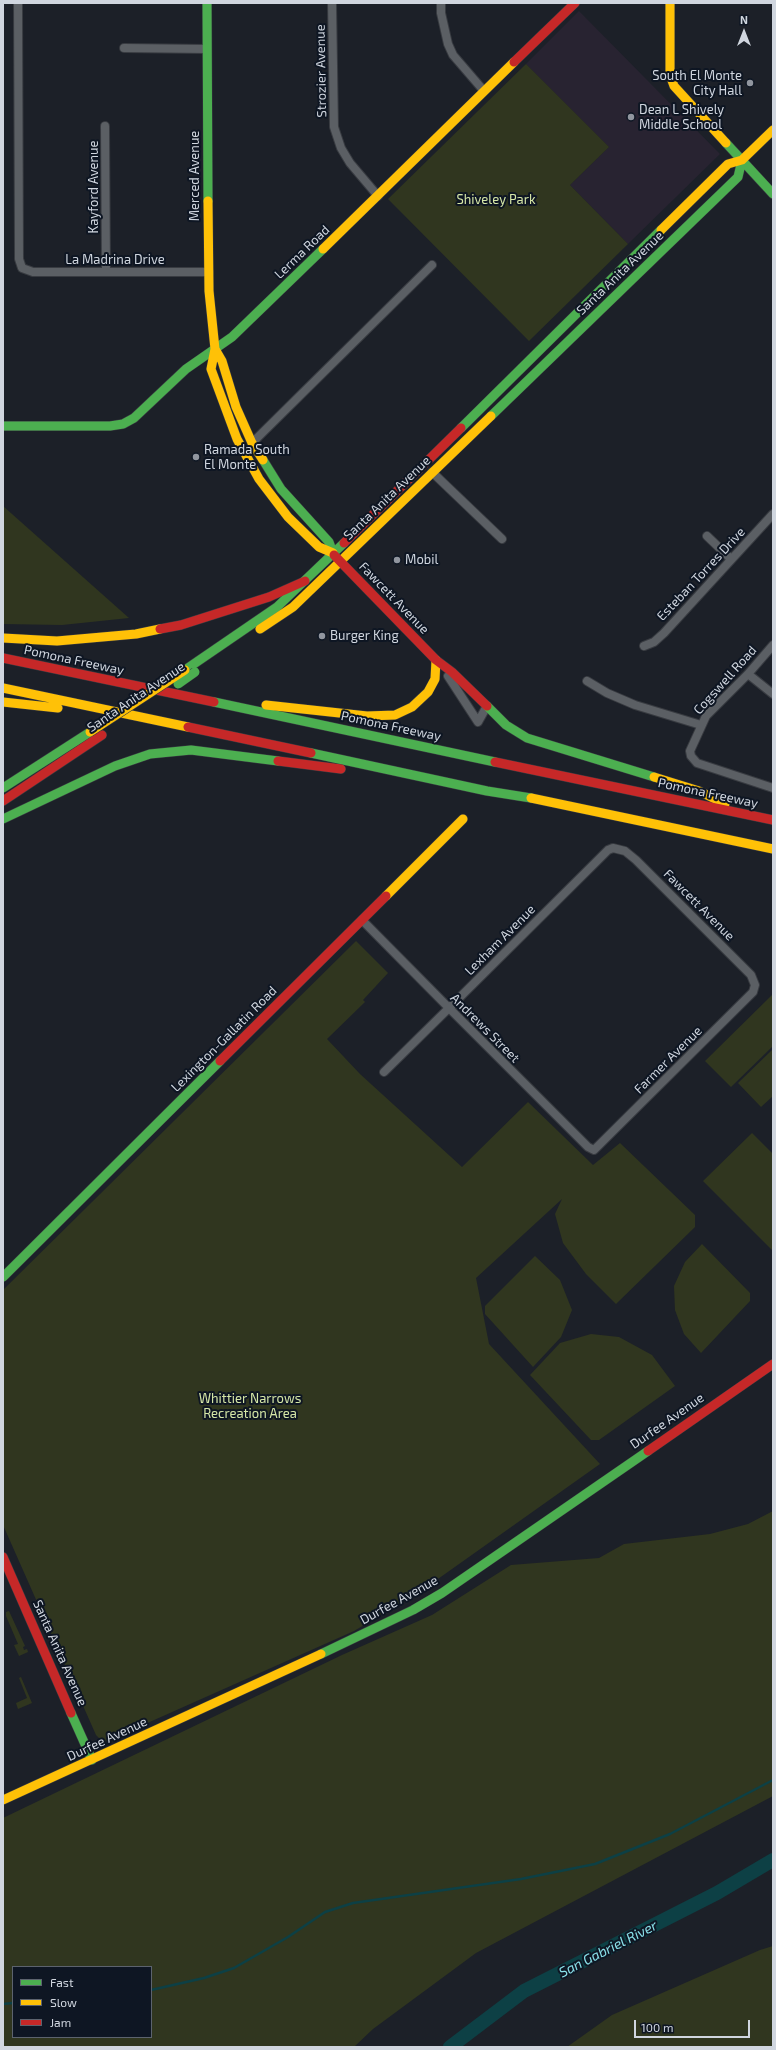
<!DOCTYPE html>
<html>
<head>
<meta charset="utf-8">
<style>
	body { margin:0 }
	#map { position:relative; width:776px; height:2050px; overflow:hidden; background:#1c2028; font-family:"Exo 2",sans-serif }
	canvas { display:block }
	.frame { position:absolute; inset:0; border:4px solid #d0d6df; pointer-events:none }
	.legend { position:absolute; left:12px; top:1966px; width:140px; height:72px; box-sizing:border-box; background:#0e1623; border:1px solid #5c636e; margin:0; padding:5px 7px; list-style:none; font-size:12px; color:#d0d6df }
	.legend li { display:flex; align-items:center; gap:8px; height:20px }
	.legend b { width:20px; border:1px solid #5c636e }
	.north { position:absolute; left:724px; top:12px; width:40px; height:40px; -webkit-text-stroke:3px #0e1623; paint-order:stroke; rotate:0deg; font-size:11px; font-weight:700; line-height:16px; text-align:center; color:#d0d6df }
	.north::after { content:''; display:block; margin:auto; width:14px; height:18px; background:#d0d6df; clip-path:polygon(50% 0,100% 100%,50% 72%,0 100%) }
	.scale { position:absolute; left:634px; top:2020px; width:116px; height:18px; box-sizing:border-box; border:2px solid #d0d6df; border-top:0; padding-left:5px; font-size:12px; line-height:14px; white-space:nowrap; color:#d0d6df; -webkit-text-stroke:3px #0e1623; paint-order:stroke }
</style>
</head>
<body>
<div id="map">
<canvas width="776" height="2050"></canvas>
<div class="frame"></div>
<ul class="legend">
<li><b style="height:5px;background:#4caf50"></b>Fast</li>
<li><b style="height:5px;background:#ffc107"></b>Slow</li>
<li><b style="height:5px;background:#c62828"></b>Jam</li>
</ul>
<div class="north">N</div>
<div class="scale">100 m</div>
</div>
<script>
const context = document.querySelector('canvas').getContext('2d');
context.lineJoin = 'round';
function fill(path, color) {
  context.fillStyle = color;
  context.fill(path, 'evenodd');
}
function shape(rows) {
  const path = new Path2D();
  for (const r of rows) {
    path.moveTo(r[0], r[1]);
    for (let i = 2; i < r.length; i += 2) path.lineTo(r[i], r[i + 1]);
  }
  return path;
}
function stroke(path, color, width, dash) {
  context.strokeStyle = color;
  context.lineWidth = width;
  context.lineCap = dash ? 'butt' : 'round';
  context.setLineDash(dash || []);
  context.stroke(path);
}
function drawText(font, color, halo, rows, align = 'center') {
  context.font = font + ' "Exo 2",sans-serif';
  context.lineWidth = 4;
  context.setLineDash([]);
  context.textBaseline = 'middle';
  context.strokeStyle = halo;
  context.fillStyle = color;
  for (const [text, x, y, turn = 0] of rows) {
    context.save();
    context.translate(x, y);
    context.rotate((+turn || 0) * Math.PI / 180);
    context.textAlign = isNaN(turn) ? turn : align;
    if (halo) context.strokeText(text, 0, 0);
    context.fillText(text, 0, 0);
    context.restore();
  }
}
const education = shape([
	[579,11,720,154,628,244,570,185,609,147,526,64]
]);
const green = shape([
	[526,64,609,147,570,185,628,244,529,341,388,199],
	[3,506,129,618,62,625,3,624],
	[356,941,388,973,363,1000,365,1002,327,1039,360,1074,462,1167,528,1102,593,1165,620,1143,695,1215,695,1227,616,1304,586,1274,563,1243,555,1214,562,1199,476,1278,489,1344,600,1464,421,1591,354,1631,107,1741,101,1740,96,1735,3,1525,3,1290],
	[773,994,773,1046,731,1087,705,1061],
	[773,1049,773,1096,761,1107,738,1083],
	[752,1133,773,1154,773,1251,703,1181],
	[702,1244,750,1293,750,1301,701,1353,684,1334,675,1310,674,1286,685,1262],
	[535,1256,560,1280,572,1310,561,1337,533,1367,485,1314,485,1306],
	[591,1334,619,1337,652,1355,675,1386,599,1440,591,1440,530,1375,560,1343],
	[773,1511,773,1796,476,1953,373,2029,354,2047,3,2047,3,1818,342,1655,432,1615,511,1565,599,1558,624,1544,710,1534,748,1524],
	[13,1967,151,1967,151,2037,13,2037],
	[9,1611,25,1646,23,1647,24,1650,27,1649,28,1652,19,1656,14,1645,18,1644,6,1616,6,1612],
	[21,1677,32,1703,18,1709,16,1703,27,1698,19,1678],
	[773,1946,773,2047,567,2047,612,2015,760,1950]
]);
const stream = shape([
	[151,1990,204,1978,234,1968,288,1937,325,1912,353,1903,521,1879,595,1864,670,1834,773,1780],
	[3,2004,13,2003]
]);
const river = shape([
	[450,2047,524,1991,717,1893,773,1860]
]);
const street = shape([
	[18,3,19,259,22,268,33,272,209,272],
	[332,3,334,127,341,148,350,163,378,196],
	[441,3,441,13,448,44,453,55,484,91],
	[124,48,207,49],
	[105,126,106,272],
	[252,443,432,265],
	[432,472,502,539],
	[707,536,731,559],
	[773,645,748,674,706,716,690,751,691,756,697,763,773,788],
	[644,646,654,642,664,633,773,514],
	[748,674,773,694],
	[448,676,478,722,487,706],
	[587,681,607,693,635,705,701,725],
	[362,920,449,1008,588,1147,594,1150,753,992,755,985,751,975,636,860,625,851,613,848,608,850,595,863,449,1008,384,1072]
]);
const fast = shape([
	[207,3,208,201],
	[726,143,773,194],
	[491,416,738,177,742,160],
	[3,426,110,426,123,424,134,418,186,369,232,337,323,249],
	[461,428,661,230],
	[263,460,281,489,329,542,333,553],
	[185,670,277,607,344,543],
	[214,702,495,762],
	[487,706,506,725,527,738,654,777],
	[311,753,487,791,531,798],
	[3,788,90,732],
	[3,819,115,766,150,754,191,750,278,761],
	[3,1277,220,1061],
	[321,1654,413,1610,442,1593,648,1451],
	[71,1713,92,1760]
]);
const slow = shape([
	[670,3,670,75,674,86,726,143],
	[208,201,209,291,215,349,222,361,236,407,252,443,263,460],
	[661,230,728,164,742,160,773,130],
	[323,249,514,62],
	[215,349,211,369,237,439,259,479,288,517,319,547,333,553],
	[260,629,293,607,491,416],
	[3,638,57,641,136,634,160,629],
	[3,688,188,727],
	[3,702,58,708],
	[266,705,367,716,395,715,412,707,428,692,435,679,436,660],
	[654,777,699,791,725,804],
	[531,798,773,849],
	[386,896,463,819],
	[3,1800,321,1654]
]);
const jam = shape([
	[514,62,575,3],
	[344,543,461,428],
	[334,555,436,660,452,672,487,706],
	[160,629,181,625,269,597,305,581],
	[3,658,214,702],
	[188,727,311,753],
	[278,761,341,769],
	[495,762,773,820],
	[3,801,102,735],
	[220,1061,386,896],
	[648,1451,773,1364],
	[3,1557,71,1713]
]);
const fastBridge = shape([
	[178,684,195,672]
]);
const slowBridge = shape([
	[90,732,185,670]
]);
const markers = [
	[750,83,4,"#91969f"],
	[631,117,4,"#91969f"],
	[196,457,4,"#91969f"],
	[397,560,4,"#91969f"],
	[322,636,4,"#91969f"]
];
const streetNames = [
	["Strozier Avenue",321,71,-91],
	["Merced Avenue",195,176,-90],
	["Kayford Avenue",94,187,-90],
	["Lerma Road",302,252,-44],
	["La Madrina Drive",115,260],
	["Santa Anita Avenue",620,273,-44],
	["Santa Anita Avenue",387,498,-44],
	["Esteban Torres Drive",701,574,-47],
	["Fawcett Avenue",394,598,46],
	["Pomona Freeway",74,660,12],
	["Cogswell Road",725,680,-48],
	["Santa Anita Avenue",136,697,-34],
	["Pomona Freeway",391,726,12],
	["Pomona Freeway",708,793,12],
	["Fawcett Avenue",699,905,45],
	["Lexham Avenue",500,940,-45],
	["Andrews Street",485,1028,45],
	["Lexington-Gallatin Road",224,1039,-45],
	["Farmer Avenue",668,1060,-45],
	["Durfee Avenue",667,1421,-35],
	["Durfee Avenue",399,1600,-29],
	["Santa Anita Avenue",60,1653,66],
	["Durfee Avenue",107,1739,-25]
];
const poiNames = [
	["South El Monte",742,76,"right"],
	["City Hall",742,91,"right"],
	["Dean L Shively",639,110],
	["Middle School",639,125],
	["Ramada South",204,450],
	["El Monte",204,465],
	["Mobil",405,560],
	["Burger King",330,636]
];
const parkNames = [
	["Shiveley Park",496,200],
	["Whittier Narrows",250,1399],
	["Recreation Area",250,1414]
];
const waterNames = [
	["San Gabriel River",608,1949,-27]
];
fill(education, '#282331');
fill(green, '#30361f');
stroke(stream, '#0d4045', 2.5);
stroke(river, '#0d4045', 14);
stroke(street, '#383b41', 10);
stroke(fast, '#383b41', 10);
stroke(slow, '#383b41', 10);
stroke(jam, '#383b41', 10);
stroke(street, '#5b5f64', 8);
stroke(fast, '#4caf50', 9);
stroke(slow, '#ffc107', 9);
stroke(jam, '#c62828', 9);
stroke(fastBridge, '#383b41', 10, []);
stroke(slowBridge, '#383b41', 10, []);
stroke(fastBridge, '#4caf50', 9);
stroke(slowBridge, '#ffc107', 9);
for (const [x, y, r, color] of markers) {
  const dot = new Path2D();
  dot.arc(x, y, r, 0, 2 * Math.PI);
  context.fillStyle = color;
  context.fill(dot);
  stroke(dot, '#0e1623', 1.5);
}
drawText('13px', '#d0d6df', '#0e1623', streetNames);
drawText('13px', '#d0d6df', '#0e1623', poiNames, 'left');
drawText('13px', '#d6e7a7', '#0e1623', parkNames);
drawText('italic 14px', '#89e0e9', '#0e1623', waterNames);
</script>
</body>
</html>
